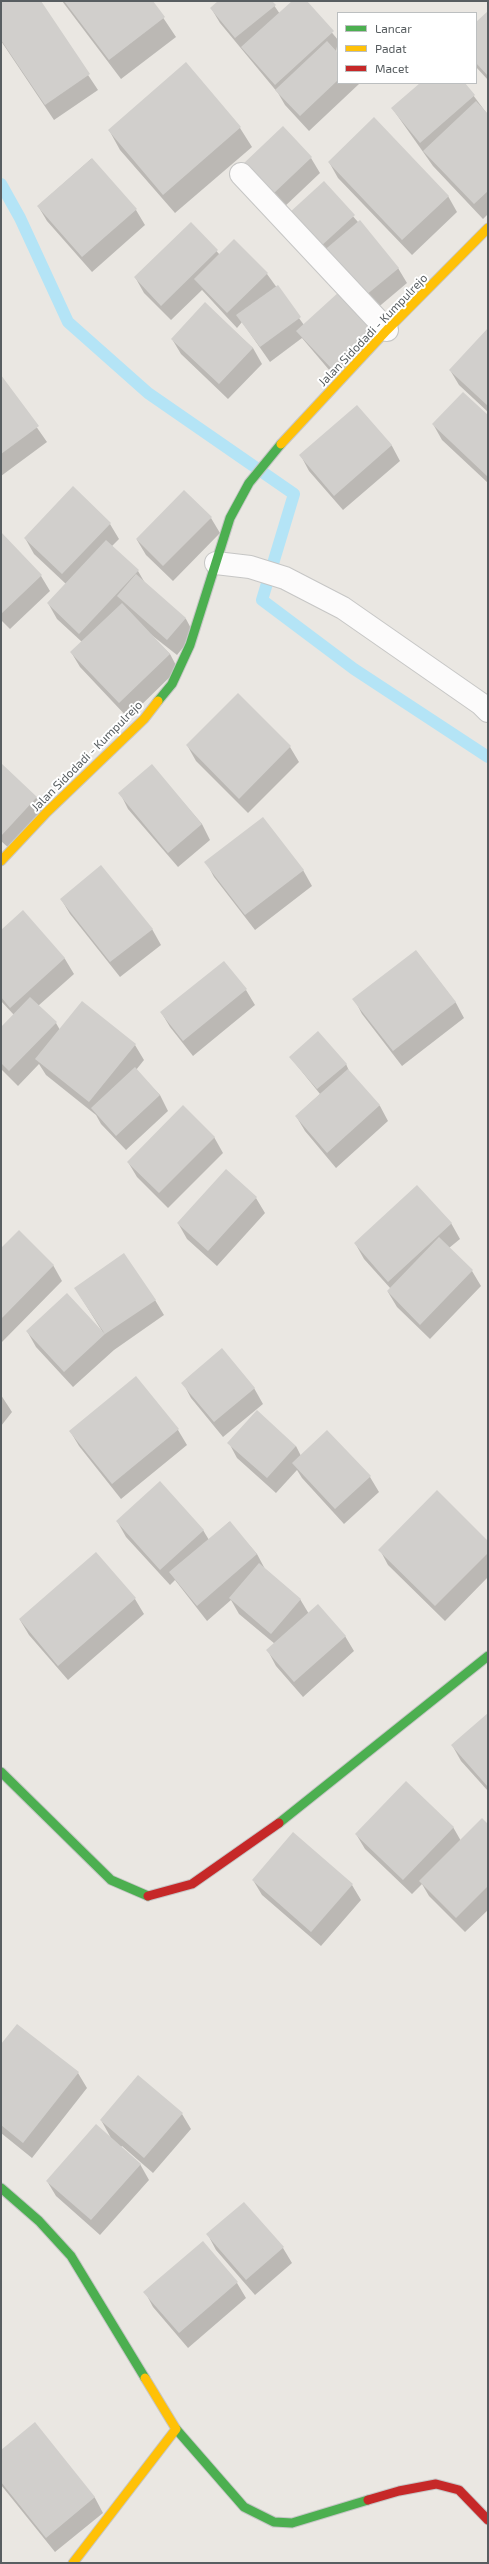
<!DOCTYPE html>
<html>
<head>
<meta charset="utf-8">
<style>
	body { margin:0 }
	#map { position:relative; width:489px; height:2564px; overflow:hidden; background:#eae7e2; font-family:"Exo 2",sans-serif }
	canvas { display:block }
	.frame { position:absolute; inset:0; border:2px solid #585e61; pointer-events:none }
	.legend { position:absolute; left:337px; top:12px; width:140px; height:72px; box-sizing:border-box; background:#fff; border:1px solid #bcbfc0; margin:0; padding:5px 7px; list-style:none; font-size:12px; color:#585e61 }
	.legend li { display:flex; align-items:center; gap:8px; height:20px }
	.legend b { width:20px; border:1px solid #bcbfc0 }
</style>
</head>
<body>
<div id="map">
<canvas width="489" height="2564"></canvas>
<div class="frame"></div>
<ul class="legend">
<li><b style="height:5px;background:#4caf50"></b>Lancar</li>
<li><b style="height:5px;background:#ffc107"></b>Padat</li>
<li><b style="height:5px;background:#c62828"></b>Macet</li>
</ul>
</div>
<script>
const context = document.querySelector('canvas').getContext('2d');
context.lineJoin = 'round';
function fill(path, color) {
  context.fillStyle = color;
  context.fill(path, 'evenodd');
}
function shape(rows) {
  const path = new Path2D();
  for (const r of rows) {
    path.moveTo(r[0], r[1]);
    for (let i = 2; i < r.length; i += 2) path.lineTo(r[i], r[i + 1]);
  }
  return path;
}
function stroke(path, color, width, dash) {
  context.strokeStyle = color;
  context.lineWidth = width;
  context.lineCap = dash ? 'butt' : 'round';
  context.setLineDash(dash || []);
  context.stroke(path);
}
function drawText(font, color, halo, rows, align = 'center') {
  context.font = font + ' "Exo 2",sans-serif';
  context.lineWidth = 4;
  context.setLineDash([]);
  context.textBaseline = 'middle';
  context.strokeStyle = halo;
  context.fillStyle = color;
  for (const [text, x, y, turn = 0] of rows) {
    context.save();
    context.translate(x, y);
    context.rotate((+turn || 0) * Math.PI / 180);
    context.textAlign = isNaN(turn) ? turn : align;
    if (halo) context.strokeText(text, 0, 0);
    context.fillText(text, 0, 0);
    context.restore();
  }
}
const shadow = shape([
	[1,1,39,1,98,90,54,120,1,41],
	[62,1,152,1,176,37,121,79],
	[220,1,271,1,280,14,294,1,306,1,338,40,336,53,338,55,338,83,359,84,309,131,285,105,278,93,220,23,211,8],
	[488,12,488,80,476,67,476,23],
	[186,64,240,128,252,147,175,213,120,150,109,130],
	[421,83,464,83,488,115,488,214,483,219,433,166,392,108],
	[311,158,320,173,282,209,253,180],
	[91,159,136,210,145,225,92,272,47,221,38,206],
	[329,162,448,196,457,212,412,255,338,178],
	[324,183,398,268,407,283,369,315,299,228],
	[191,223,220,255,234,241,267,274,304,325,374,330,341,384,302,338,270,362,242,322,237,328,202,290,171,320,144,293,135,277],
	[205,304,253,348,262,364,228,399,181,354,172,339],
	[488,330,488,412,459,385,450,370],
	[1,376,47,442,1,476],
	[357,406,392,446,400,461,343,510,309,471,301,456],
	[488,416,488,483,442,440,433,424],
	[211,518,220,533,173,581,146,555,137,540],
	[110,524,119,539,112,546,138,571,145,583,186,619,194,634,177,655,149,633,170,654,178,669,128,718,80,667,71,652,82,642,57,619,48,603,66,584,34,554,25,538],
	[1,533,41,576,50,591,10,629,1,620],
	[187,745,290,747,299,762,248,813,196,761],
	[1,765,37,798,45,813,11,850,1,841],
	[152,766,202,824,210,840,178,867,128,809,120,793],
	[206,862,303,870,312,886,255,930,214,877],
	[61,899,152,929,161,945,120,977,70,914],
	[23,912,65,959,74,974,38,1006,56,1023,60,1030,135,1045,144,1060,136,1070,160,1095,168,1111,126,1150,101,1124,96,1115,46,1075,39,1064,18,1086,1,1069,1,1028,14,1015,1,1001,1,931],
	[416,951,456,1003,464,1018,402,1066,362,1014,354,999],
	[246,990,255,1005,193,1056,170,1027,161,1012],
	[290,1057,346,1064,350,1073,380,1106,388,1121,336,1168,305,1131,296,1116,320,1094],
	[214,1137,223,1153,168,1208,137,1177,128,1162],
	[256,1198,265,1213,217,1266,187,1239,178,1223],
	[451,1223,460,1239,449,1248,472,1271,481,1286,430,1339,397,1307,388,1292,391,1289,364,1259,355,1243],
	[1,1250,53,1265,62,1281,1,1343],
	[75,1288,155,1300,164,1315,114,1350,73,1387,36,1347,27,1331,102,1331],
	[136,1378,178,1430,187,1445,121,1499,79,1446,70,1431],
	[183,1383,254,1388,263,1404,223,1437,191,1398],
	[1,1395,12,1412,1,1426],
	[229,1443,296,1446,301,1456,370,1477,379,1492,344,1524,302,1478,297,1470,276,1493,237,1458],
	[117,1521,203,1530,209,1540,229,1522,257,1554,265,1569,300,1599,309,1614,345,1636,354,1651,303,1697,276,1666,268,1651,275,1644,239,1614,231,1600,207,1621,175,1580,170,1585,126,1537],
	[488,1542,488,1577,445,1621,388,1565,380,1550],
	[96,1554,135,1599,144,1614,68,1680,29,1635,20,1620],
	[488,1714,488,1791,461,1761,452,1745],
	[488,1826,488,1910,465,1932,429,1896,422,1884,412,1894,365,1849,356,1834,453,1827,461,1841],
	[293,1833,352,1885,361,1900,321,1946,262,1895,253,1880],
	[1,2046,78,2073,87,2088,32,2158,1,2133],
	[182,2114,191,2129,153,2173,122,2146,121,2147,140,2164,149,2180,100,2235,56,2196,47,2181,111,2138,101,2120],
	[208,2235,283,2248,292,2263,255,2295,216,2250],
	[237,2283,246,2298,188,2348,153,2307,145,2292],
	[34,2424,95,2498,103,2513,55,2552,1,2485,1,2451]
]);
const stream = shape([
	[1,184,20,218,68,322,148,393,294,494,262,600,354,669,488,757]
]);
const building = shape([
	[1,1,41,1,90,74,45,105,1,40],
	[64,1,153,1,165,17,109,60],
	[218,1,272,1,276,5,235,38,210,8],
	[292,1,307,1,334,31,275,85,241,47],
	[488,11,488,76,476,63,476,22],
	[327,41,338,53,338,80,300,116,275,90],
	[186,62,241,127,163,195,108,130],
	[420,83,465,83,475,95,420,143,391,108],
	[476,101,488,114,488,191,474,204,423,151],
	[374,117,449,196,402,240,328,162],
	[283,126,312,157,273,194,243,164],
	[92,158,137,209,82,257,37,206],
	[324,181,355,215,320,247,289,213],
	[360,220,399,268,360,300,321,253],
	[191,222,218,250,161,306,134,277],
	[234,239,268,273,227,313,194,279],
	[278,285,301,317,260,347,236,315],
	[340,291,375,330,332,369,296,331],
	[205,302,253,348,219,384,171,339],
	[488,328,488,406,449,370],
	[1,375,39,426,1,454],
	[463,392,488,415,488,477,432,424],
	[357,405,392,445,334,496,299,455],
	[73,486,111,523,62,574,24,538],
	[184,490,212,517,163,566,136,539],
	[1,532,42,575,1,614],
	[106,540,139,570,79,634,47,603],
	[136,574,186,618,167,640,117,596],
	[122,603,170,654,119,703,70,652],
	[238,693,291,746,239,799,186,745],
	[1,763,37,797,1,836],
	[152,764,202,824,168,853,118,793],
	[263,817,304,870,245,915,204,862],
	[101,865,153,929,110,962,60,899],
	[23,910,65,958,10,1008,1,997,1,930],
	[416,950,456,1002,393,1051,352,999],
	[224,961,247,989,183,1041,160,1012],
	[30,997,57,1022,9,1071,1,1063,1,1027],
	[82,1001,136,1044,89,1102,35,1059],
	[318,1031,347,1064,317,1089,289,1057],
	[135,1067,160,1095,116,1136,91,1108],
	[348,1069,380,1105,327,1153,295,1116],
	[183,1105,215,1137,159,1193,127,1162],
	[226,1169,257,1197,208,1251,177,1223],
	[417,1185,452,1223,388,1282,354,1243],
	[19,1230,54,1265,1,1319,1,1248],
	[439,1237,473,1270,420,1325,387,1291],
	[124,1253,156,1300,105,1334,74,1288],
	[67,1293,105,1334,64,1372,26,1331],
	[222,1348,255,1388,214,1422,181,1383],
	[136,1376,179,1429,112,1484,69,1431],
	[257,1410,296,1446,267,1478,227,1443],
	[327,1430,371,1476,335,1509,292,1463],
	[160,1481,204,1530,160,1570,116,1521],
	[437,1490,488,1541,488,1553,435,1606,378,1550],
	[230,1521,257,1554,197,1606,169,1572],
	[96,1552,136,1598,58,1666,19,1619],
	[259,1563,301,1599,271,1634,229,1598],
	[318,1604,346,1636,294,1682,266,1650],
	[488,1713,488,1787,451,1745],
	[406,1781,454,1827,403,1880,355,1834],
	[482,1818,488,1824,488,1886,456,1918,419,1881],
	[293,1832,353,1884,311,1932,252,1880],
	[17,2024,79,2072,23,2143,1,2125,1,2044],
	[138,2075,183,2113,144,2158,100,2120],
	[96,2124,141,2164,91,2220,46,2181],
	[244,2202,284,2247,246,2280,206,2234],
	[203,2241,238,2282,179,2333,143,2292],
	[35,2422,95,2497,46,2538,1,2482,1,2450]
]);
const street = shape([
	[241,174,387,330],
	[216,563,250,567,285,578,343,608,481,704,488,711]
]);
const fast = shape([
	[158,701,172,684,190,645,230,518,249,483,281,444],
	[1,1772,111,1880,148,1896],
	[279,1823,488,1656],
	[1,2188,39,2221,71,2256,145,2378],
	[176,2429,244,2507,274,2522,292,2523,368,2500]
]);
const slow = shape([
	[281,444,387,330,488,228],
	[1,861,47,812,144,719,158,701],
	[73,2563,176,2429,145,2378]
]);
const jam = shape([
	[148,1896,192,1884,279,1823],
	[368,2500,399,2491,436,2484,459,2490,488,2520]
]);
const streetNames = [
	["Jalan Sidodadi - Kumpulrejo",373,330,-46],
	["Jalan Sidodadi - Kumpulrejo",87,756,-45]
];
fill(shadow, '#0003');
stroke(stream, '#b4e4f6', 12);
fill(building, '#d1cfcc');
stroke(street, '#c6c6c5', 24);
stroke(fast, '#c6c6c6', 11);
stroke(slow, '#c6c6c6', 11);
stroke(jam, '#c6c6c6', 11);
stroke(street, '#fcfbfb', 22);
stroke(fast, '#4caf50', 9);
stroke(slow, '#ffc107', 9);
stroke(jam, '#c62828', 9);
drawText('12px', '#585e61', '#fff', streetNames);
</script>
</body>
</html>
